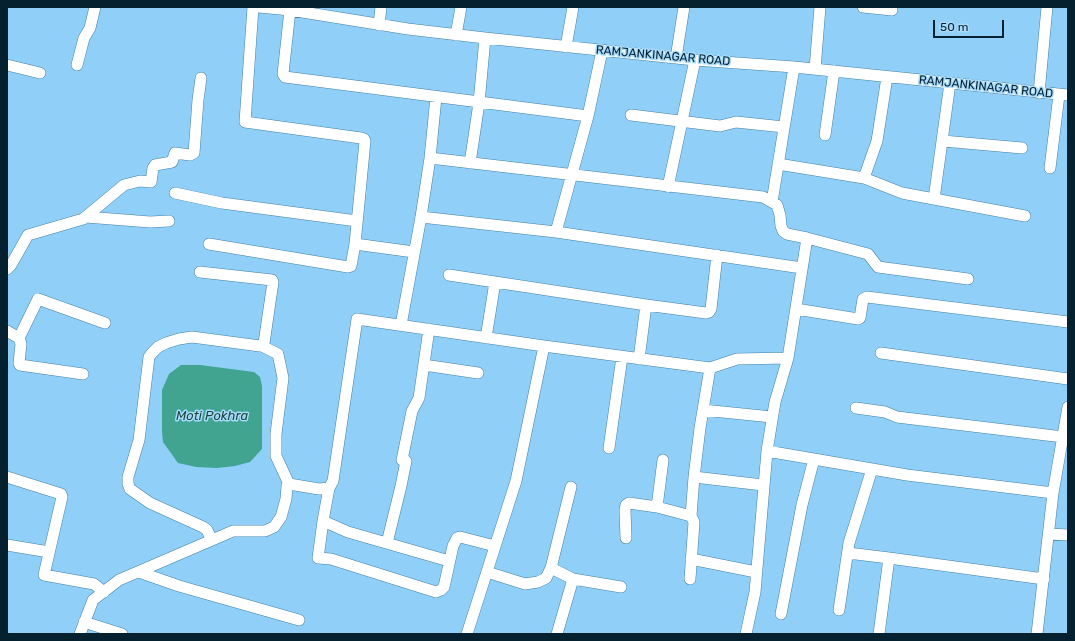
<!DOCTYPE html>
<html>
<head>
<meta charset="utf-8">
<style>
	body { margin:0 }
	#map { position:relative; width:1075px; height:641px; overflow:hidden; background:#8fcff8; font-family:Rubik,sans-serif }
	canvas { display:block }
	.frame { position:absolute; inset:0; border:8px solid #05202f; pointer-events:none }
	.scale { position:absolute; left:933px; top:20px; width:71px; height:18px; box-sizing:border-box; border:2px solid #05202f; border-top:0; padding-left:5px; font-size:12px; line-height:14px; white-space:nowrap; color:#05202f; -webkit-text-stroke:3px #a8dbfc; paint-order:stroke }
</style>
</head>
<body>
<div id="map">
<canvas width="1075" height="641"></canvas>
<div class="frame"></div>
<div class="scale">50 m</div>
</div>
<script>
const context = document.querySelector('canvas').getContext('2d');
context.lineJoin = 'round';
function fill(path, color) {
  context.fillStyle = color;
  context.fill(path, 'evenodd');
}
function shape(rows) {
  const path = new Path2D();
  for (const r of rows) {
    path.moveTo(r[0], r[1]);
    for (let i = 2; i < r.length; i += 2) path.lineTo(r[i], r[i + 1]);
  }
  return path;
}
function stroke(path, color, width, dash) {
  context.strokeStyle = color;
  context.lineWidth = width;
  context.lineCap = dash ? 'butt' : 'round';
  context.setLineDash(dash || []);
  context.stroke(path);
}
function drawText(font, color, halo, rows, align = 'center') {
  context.font = font + ' Rubik,sans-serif';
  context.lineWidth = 3;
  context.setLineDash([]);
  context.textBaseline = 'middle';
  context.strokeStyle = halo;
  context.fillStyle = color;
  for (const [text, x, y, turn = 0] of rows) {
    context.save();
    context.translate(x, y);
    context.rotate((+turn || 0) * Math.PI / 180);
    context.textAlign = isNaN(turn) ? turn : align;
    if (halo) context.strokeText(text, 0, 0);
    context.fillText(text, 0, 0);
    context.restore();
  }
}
const water = shape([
	[181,365,200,365,254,372,260,377,262,386,262,449,250,462,235,466,217,468,196,467,178,463,163,442,162,431,162,390,169,374]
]);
const minor = shape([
	[259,7,290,10,408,29,485,38,695,60,794,67,1068,95],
	[863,7,892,10],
	[290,10,283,74,285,77,588,116],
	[379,25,381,7],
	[456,35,461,7],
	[566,47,573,7],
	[676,58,684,7],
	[7,65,40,73],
	[77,65,84,38,90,28,95,7],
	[815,69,820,7],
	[1039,93,1047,7],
	[631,115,720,126,736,122,784,127],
	[825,135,834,71],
	[943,141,1022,148],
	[430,158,763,197,777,205,780,215,781,226,783,231,787,234,807,238],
	[470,163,479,103,485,38],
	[778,164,864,178,902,193,1025,216],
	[1050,168,1059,95],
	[864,178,877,141,887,77],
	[668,187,695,60],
	[175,193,222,203,357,221],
	[934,199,950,83],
	[772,202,794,67],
	[86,217,150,222,169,221],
	[421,217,556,232,802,268],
	[556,232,588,116,602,51],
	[209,244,348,267,351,266,355,244,365,141,364,139,361,138,245,122,253,7],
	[355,244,414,252],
	[7,269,11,265,28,235,83,219,124,185,140,181,151,182,153,168,155,165,172,162,175,153,190,155,194,153,198,100,201,78],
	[200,272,272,280,273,282,264,343,260,346,192,337,179,339,166,343,158,347,152,353,149,357,139,440,128,477,128,484,130,489,150,503,203,527,207,530,212,540],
	[449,275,646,305,706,313,709,312,711,309,717,255],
	[796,309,858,319,860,318,863,299,867,297,1068,322],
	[401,325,421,217,430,158,436,97],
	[7,331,19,338,21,344,19,363,20,365,83,374],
	[19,338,38,299,105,323],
	[486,338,495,282],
	[262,346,278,354,283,378,276,434,276,456,289,484],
	[881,353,1068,379],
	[639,359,646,305],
	[424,365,478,373],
	[856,408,885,412,897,417,1063,437],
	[703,410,772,417],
	[609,448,622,357],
	[767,451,907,475,1053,493],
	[402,460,412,411,419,398,429,329],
	[7,477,61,494,62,497,44,575,94,584,104,592],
	[694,477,763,485],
	[329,488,323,521,318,558,331,559,436,592,441,590,444,587,453,546,457,538,460,537,495,546],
	[657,507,663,460],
	[323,521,348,532,449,561],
	[1049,534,1068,535],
	[626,538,625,510,626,505,629,503,657,507,691,516],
	[387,543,401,486,406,461],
	[7,545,49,552],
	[848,553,889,558],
	[691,559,756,572],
	[551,568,573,579],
	[139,572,179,586,299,620],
	[487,572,525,584,538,582,546,578,551,568,571,487],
	[690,579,694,522,691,516,694,477,700,428,710,368],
	[839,610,849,543,872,469],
	[781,614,802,505,814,459],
	[84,622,122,634],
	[80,634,93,600,119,580,233,531,265,531,274,527,281,517,286,499,287,486,289,484,319,489,329,488,333,481,357,319,544,346,710,368,737,359,788,358,807,238,868,254,878,267,968,279],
	[467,634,516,481,544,346],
	[557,634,573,579,621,587],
	[746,634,755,592,767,451,775,402,788,358],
	[879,634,889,558,1044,579],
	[1037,634,1053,493,1068,407]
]);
const streetNames = [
	["RAMJANKINAGAR ROAD",663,56,5],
	["RAMJANKINAGAR ROAD",986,87,6]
];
const waterNames = [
	["Moti Pokhra",212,416]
];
fill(water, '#40a490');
stroke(minor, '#4381a7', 12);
stroke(minor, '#fff', 11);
drawText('12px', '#05202f', '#a8dbfc', streetNames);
drawText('italic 13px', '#1a463c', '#a8dbfc', waterNames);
</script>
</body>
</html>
